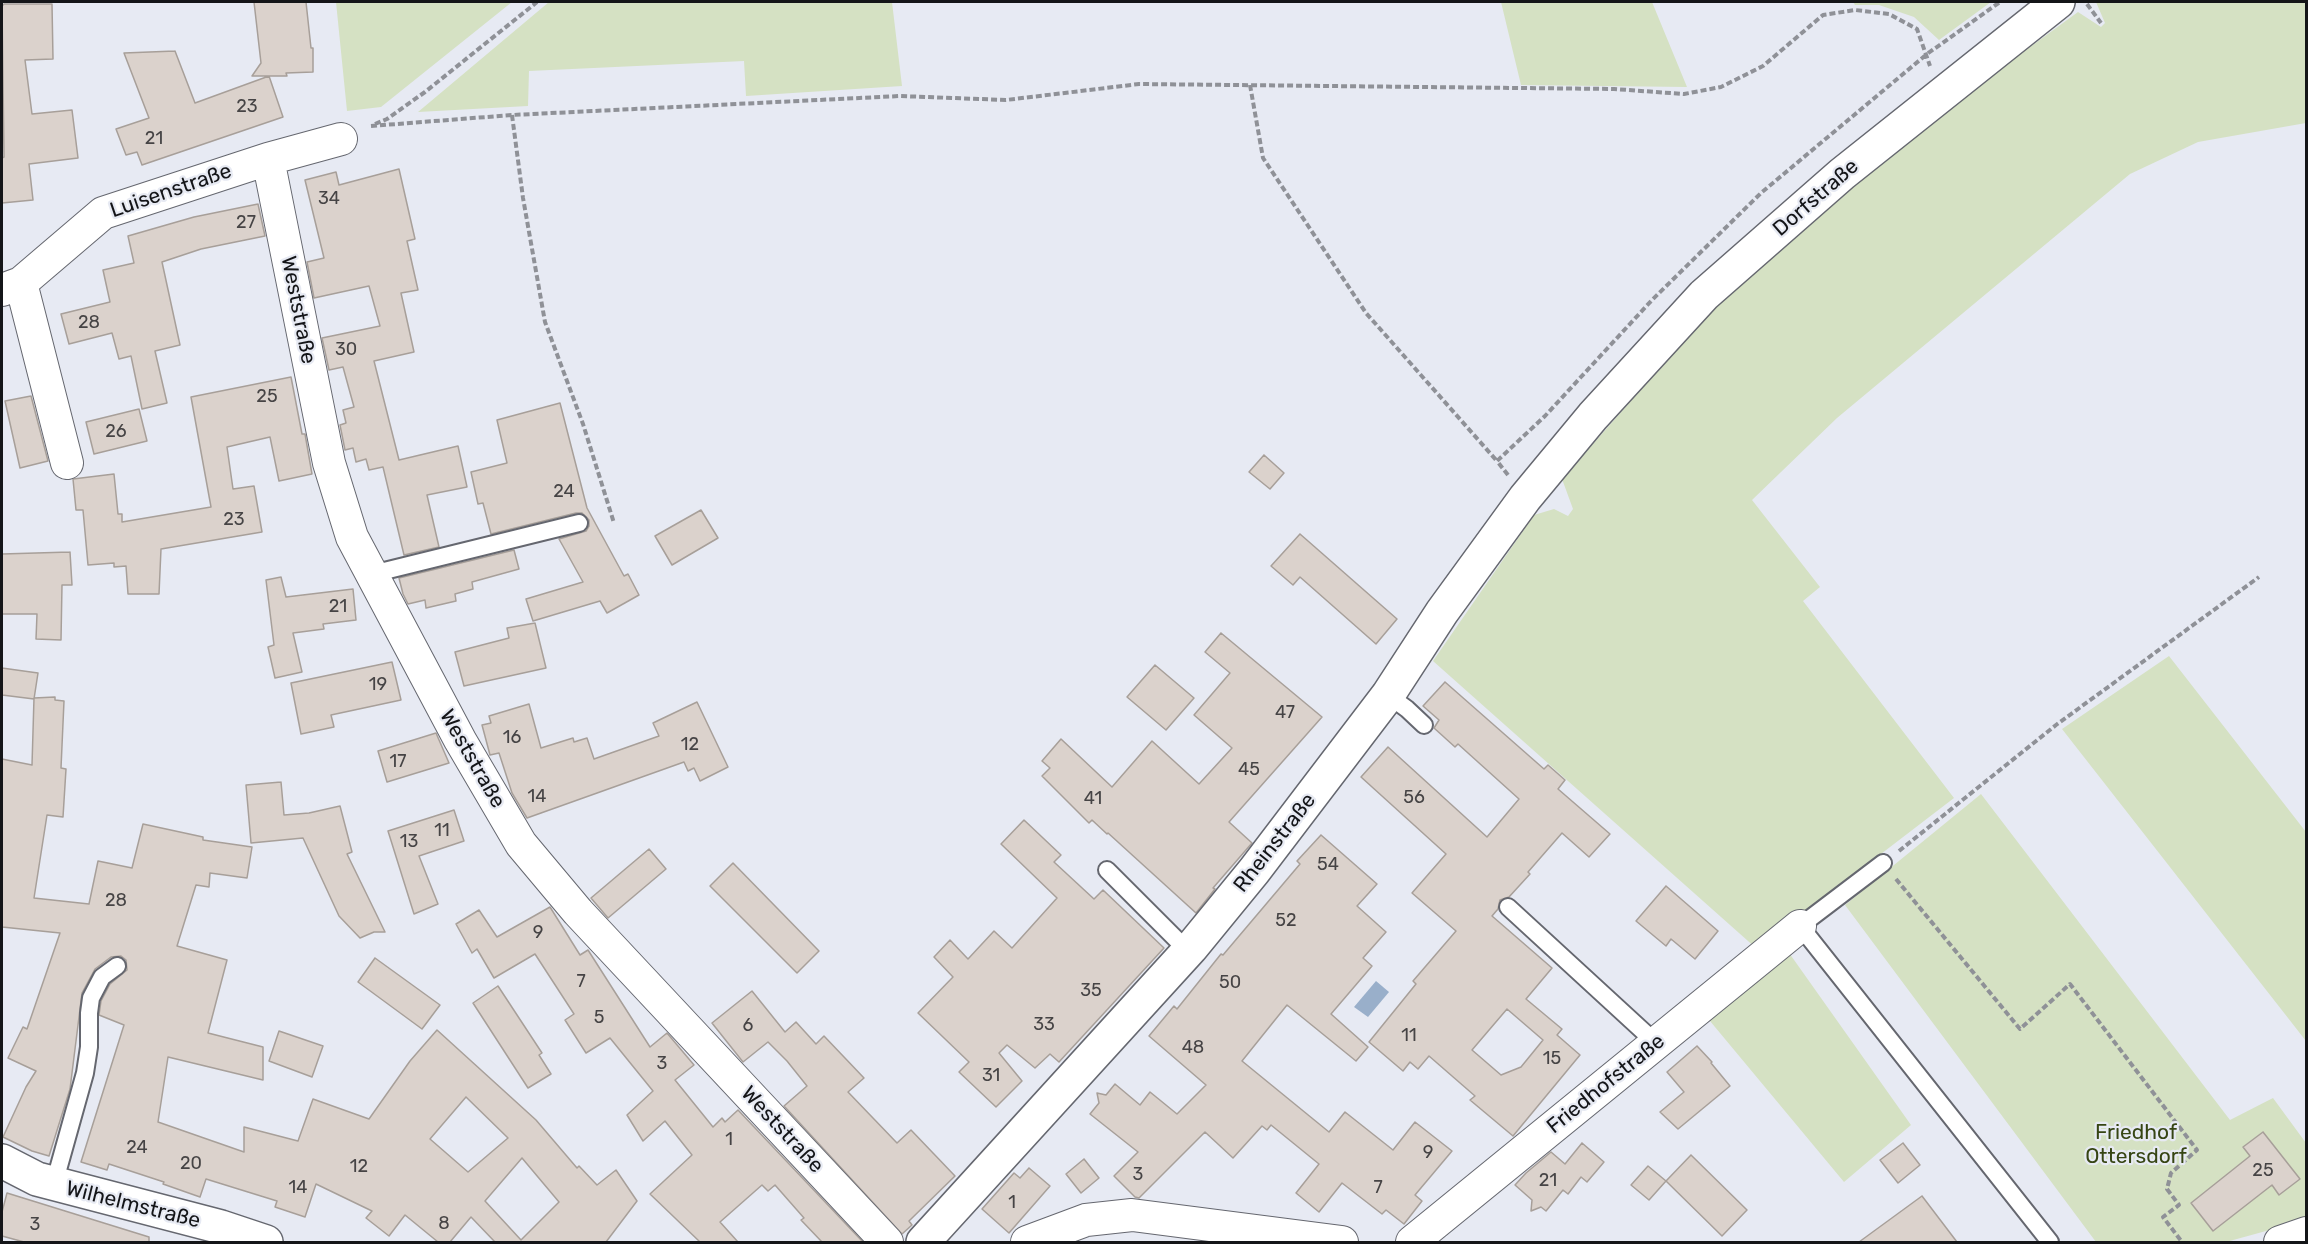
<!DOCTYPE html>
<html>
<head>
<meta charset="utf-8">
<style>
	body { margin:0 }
	#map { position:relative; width:2308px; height:1244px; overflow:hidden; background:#e7eaf3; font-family:Rubik,sans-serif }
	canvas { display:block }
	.frame { position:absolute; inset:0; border:3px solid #141518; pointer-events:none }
</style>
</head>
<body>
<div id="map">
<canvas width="2308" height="1244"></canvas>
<div class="frame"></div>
</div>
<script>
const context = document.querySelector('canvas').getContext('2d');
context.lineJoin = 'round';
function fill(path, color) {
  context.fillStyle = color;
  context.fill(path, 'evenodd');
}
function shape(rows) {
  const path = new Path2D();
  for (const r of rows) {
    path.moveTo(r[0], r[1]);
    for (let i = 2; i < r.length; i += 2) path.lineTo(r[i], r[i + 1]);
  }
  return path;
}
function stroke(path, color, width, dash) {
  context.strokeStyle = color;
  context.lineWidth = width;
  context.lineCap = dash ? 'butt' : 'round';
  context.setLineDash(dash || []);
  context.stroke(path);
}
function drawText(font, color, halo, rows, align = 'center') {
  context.font = font + ' Rubik,sans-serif';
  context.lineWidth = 4.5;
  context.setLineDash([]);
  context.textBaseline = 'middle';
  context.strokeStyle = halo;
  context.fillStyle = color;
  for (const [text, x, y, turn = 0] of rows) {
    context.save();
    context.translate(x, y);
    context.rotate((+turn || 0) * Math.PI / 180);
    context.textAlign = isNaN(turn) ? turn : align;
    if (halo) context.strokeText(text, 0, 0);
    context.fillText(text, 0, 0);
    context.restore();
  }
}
const green = shape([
	[336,2,512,2,381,107,347,111],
	[549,2,892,2,902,86,746,96,744,61,529,71,528,106,418,112],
	[1501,2,1652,2,1687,87,1521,85],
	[1853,2,1991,2,1939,40,1914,17,1879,5,1855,5],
	[2096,2,2306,2,2306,123,2198,142,2130,174,1837,418,1752,500,1820,587,1803,601,1954,798,1757,949,1433,661,1534,515,1554,509,1568,516,1573,509,1562,479,1704,318,1816,217,1956,101,2078,12,2101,27,2105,23],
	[2169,656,2306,832,2306,1041,2062,729],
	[1981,794,2230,1120,2273,1098,2306,1143,2306,1220,2226,1242,2096,1242,1845,905],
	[1787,950,1911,1125,1844,1182,1705,1015]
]);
const water = shape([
	[1376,981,1389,992,1368,1017,1354,1007]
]);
const building = shape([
	[254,2,306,2,311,48,313,48,313,72,286,73,287,76,252,76,261,63,254,2],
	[4,4,52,4,53,59,25,60,32,114,72,110,78,158,29,164,33,200,2,203,2,158,4,157,2,6,4,4],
	[175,51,195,103,269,76,283,117,142,165,137,152,126,155,116,129,149,118,124,53,175,51],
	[399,169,415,239,407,241,418,290,401,293,414,352,374,361,399,460,458,446,467,487,427,495,439,547,404,555,383,467,369,470,366,459,356,462,353,448,345,450,340,425,346,423,343,410,354,407,343,367,329,370,322,338,380,326,369,286,314,298,307,262,324,258,305,180,336,172,339,185,399,169],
	[258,204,265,236,201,249,162,262,180,345,155,351,167,403,142,409,131,356,119,359,112,333,69,344,61,314,110,302,103,270,134,263,128,236,194,217,258,204],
	[291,377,302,434,305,434,312,474,279,481,270,437,227,447,233,489,254,486,262,532,161,549,159,594,128,594,126,566,114,567,114,563,88,565,83,510,76,510,73,479,114,474,118,514,122,514,122,522,211,507,191,397,291,377],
	[31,396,48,461,20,468,5,401,31,396],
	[560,403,587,508,624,576,628,574,639,595,607,613,600,601,533,621,526,599,583,582,559,539,586,531,589,526,589,520,582,513,576,513,491,534,483,503,478,504,471,472,507,463,497,420,560,403],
	[139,409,147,441,94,454,86,422,139,409],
	[1264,455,1284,473,1270,489,1249,472,1264,455],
	[701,510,718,538,672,565,655,536,701,510],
	[1300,534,1397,619,1376,644,1300,577,1293,585,1271,566,1300,534],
	[514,550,519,569,472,582,473,589,455,594,456,601,426,608,425,600,408,604,403,594,399,578,514,550],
	[70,552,72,585,62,585,61,640,36,639,37,614,2,614,2,554,70,552],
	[281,577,286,597,353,589,356,620,323,624,324,629,293,633,302,672,275,678,268,647,274,645,266,580,281,577],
	[535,623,546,668,464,686,455,652,509,638,507,628,535,623],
	[1221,633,1322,717,1229,822,1252,843,1213,888,1215,889,1196,913,1108,833,1107,834,1092,820,1089,823,1042,776,1050,768,1042,761,1061,739,1112,787,1152,741,1199,784,1232,748,1194,715,1230,673,1205,652,1221,633],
	[392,662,401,700,331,715,334,727,301,734,291,683,392,662],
	[1155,665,1194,698,1166,730,1127,697,1155,665],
	[2,668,38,673,34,699,2,695,2,668],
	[1445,682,1544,769,1548,765,1565,780,1558,789,1610,834,1589,857,1562,833,1528,872,1530,874,1509,897,1500,900,1498,909,1492,916,1552,968,1526,999,1562,1029,1557,1035,1580,1055,1513,1136,1470,1100,1475,1096,1429,1056,1418,1069,1410,1062,1403,1071,1369,1042,1416,984,1413,981,1456,931,1412,893,1446,854,1361,777,1388,747,1487,837,1519,799,1458,744,1455,747,1434,728,1439,720,1423,706,1445,682],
	[1507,1009,1543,1040,1521,1067,1501,1075,1472,1050,1507,1009],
	[55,697,55,700,64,701,61,768,66,769,63,817,47,815,34,898,89,904,98,861,132,868,143,824,203,837,203,840,252,847,247,878,210,873,209,887,196,885,177,946,227,960,208,1033,263,1047,263,1080,168,1057,158,1122,244,1152,244,1127,298,1141,313,1099,369,1119,410,1061,437,1030,536,1120,577,1168,579,1166,597,1185,616,1170,637,1201,606,1242,495,1242,471,1217,450,1242,438,1242,405,1215,389,1236,366,1218,372,1211,316,1184,305,1217,275,1207,277,1201,206,1179,200,1197,163,1184,164,1182,109,1164,107,1170,81,1162,124,1025,99,1015,101,1001,110,984,127,970,126,960,121,956,111,957,95,969,82,993,70,1089,49,1156,32,1151,3,1137,26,1087,36,1071,8,1058,23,1027,27,1029,60,933,2,927,2,759,32,765,34,698,55,697],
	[466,1097,508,1138,468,1172,430,1139,466,1097],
	[522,1158,559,1202,521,1240,485,1201,522,1158],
	[697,702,728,767,700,781,694,768,688,771,684,762,527,818,512,793,499,753,490,755,482,725,491,723,489,716,529,704,541,748,573,738,574,742,587,738,594,759,659,736,653,723,697,702],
	[436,733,449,763,387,782,378,751,436,733],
	[281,782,284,815,309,813,340,806,352,852,347,854,385,932,374,932,360,938,339,916,303,838,251,843,246,785,281,782],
	[454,810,464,841,419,856,438,904,414,914,388,831,454,810],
	[1024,820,1061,855,1054,862,1094,899,1103,890,1164,948,1059,1062,1050,1054,1035,1068,1007,1045,999,1053,1022,1081,996,1107,959,1072,969,1062,918,1013,953,977,934,957,950,940,968,959,994,931,1012,948,1057,898,1001,844,1024,820],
	[1321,835,1377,884,1357,906,1386,932,1363,958,1372,966,1331,1014,1368,1047,1356,1061,1287,1005,1242,1061,1329,1132,1345,1112,1393,1150,1415,1122,1452,1151,1415,1195,1422,1201,1404,1224,1386,1210,1382,1214,1342,1183,1319,1212,1296,1193,1319,1164,1271,1125,1267,1130,1262,1126,1233,1158,1205,1132,1139,1198,1135,1197,1114,1176,1138,1152,1090,1114,1099,1103,1097,1093,1106,1095,1115,1084,1140,1105,1150,1092,1177,1114,1206,1085,1149,1036,1174,1006,1177,1009,1221,954,1223,955,1300,864,1297,861,1321,835],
	[649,849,666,869,608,918,591,898,649,849],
	[733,863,819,951,797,973,710,886,733,863],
	[1666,886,1718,931,1695,959,1671,939,1666,946,1636,921,1666,886],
	[550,907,580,955,588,950,650,1047,667,1033,694,1065,675,1080,713,1127,722,1118,725,1122,738,1110,863,1242,822,1242,801,1220,804,1218,775,1185,768,1191,762,1185,720,1222,738,1242,700,1242,650,1194,692,1155,665,1121,643,1141,627,1115,653,1091,610,1038,586,1053,565,1020,574,1014,535,954,494,978,477,949,472,953,456,924,479,910,497,937,550,907],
	[375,958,440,1005,422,1029,358,982,375,958],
	[498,986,542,1053,539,1055,551,1074,528,1088,473,1003,498,986],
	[752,991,785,1032,796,1022,816,1044,824,1036,864,1078,848,1092,897,1143,911,1130,955,1176,909,1221,912,1225,902,1234,784,1106,807,1086,787,1061,768,1042,743,1062,712,1023,752,991],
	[279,1031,323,1046,312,1077,269,1061,279,1031],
	[1697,1046,1712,1062,1711,1063,1730,1086,1678,1129,1660,1112,1684,1092,1667,1072,1697,1046],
	[2263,1132,2300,1179,2279,1195,2272,1185,2213,1231,2191,1203,2250,1156,2243,1147,2263,1132],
	[1582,1143,1604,1162,1587,1182,1581,1177,1568,1194,1563,1190,1546,1211,1541,1207,1531,1211,1532,1200,1515,1185,1526,1173,1551,1152,1565,1164,1582,1143],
	[1903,1143,1920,1165,1898,1183,1880,1160,1903,1143],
	[1691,1155,1747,1210,1722,1236,1666,1181,1649,1200,1631,1185,1648,1166,1666,1181,1691,1155],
	[1084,1159,1099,1178,1081,1193,1066,1174,1084,1159],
	[1029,1168,1050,1186,1009,1233,982,1209,1014,1173,1020,1178,1029,1168],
	[7,1193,149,1237,149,1242,24,1242,2,1236,2,1212,7,1193],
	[1922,1196,1957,1242,1859,1242,1922,1196]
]);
const path = shape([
	[2087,4,2101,23],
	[1250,85,1263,158,1366,313,1497,461],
	[512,115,523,198,545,322,583,424,614,523],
	[375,124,387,119,425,92,537,2],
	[371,126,512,115,900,96,1006,100,1139,84,1614,89,1684,94,1721,87,1763,66,1823,15,1855,10,1889,14,1917,29,1930,66],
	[1508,475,1497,461,1545,416,1652,300,1761,193,1927,54,2000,2],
	[1899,851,2056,725,2259,577],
	[1896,879,2020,1029,2070,984,2197,1150,2171,1173,2167,1189,2179,1205,2163,1217,2182,1242]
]);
const lane = shape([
	[372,574,579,523],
	[1388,695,1407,709,1424,725],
	[1883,863,1800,926,2050,1242],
	[1107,870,1177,940,1191,948],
	[1508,907,1656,1043],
	[54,1184,85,1073,89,1047,89,1013,91,998,102,977,117,966]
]);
const street = shape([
	[268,159,329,463,352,537,460,740,521,844,578,912,887,1242],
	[21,283,67,463],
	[2,290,21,283,103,213,268,159,341,139],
	[1027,1242,1086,1220,1132,1215,1342,1242],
	[1412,1242,1800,926],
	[2280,1242,2306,1233]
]);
const secondary = shape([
	[2,1161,37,1179,221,1227,266,1242],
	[923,1242,1191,948,1254,871,1388,695,1442,612,1525,498,1593,416,1704,295,1842,174,2058,2]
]);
const numberNames = [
	["23",247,107],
	["21",154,139],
	["34",329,199],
	["27",246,223],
	["28",89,323],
	["30",346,350],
	["25",267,397],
	["26",116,432],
	["24",564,492],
	["23",234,520],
	["21",338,607],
	["19",378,685],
	["47",1285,713],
	["16",512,738],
	["12",690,745],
	["17",398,762],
	["45",1249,770],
	["14",537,797],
	["56",1414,798],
	["41",1093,799],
	["11",442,831],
	["13",409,842],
	["54",1328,865],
	["28",116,901],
	["52",1286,921],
	["9",538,933],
	["7",581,982],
	["50",1230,983],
	["35",1091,991],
	["5",599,1018],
	["33",1044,1025],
	["6",748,1026],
	["11",1409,1036],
	["48",1193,1048],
	["15",1552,1059],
	["3",662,1064],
	["31",991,1076],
	["1",729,1140],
	["24",137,1148],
	["9",1428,1153],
	["20",191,1164],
	["12",359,1167],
	["25",2263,1171],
	["3",1138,1175],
	["21",1548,1181],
	["14",298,1188],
	["7",1378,1188],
	["1",1012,1203],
	["8",444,1224],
	["3",35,1225]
];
const streetNames = [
	["Luisenstraße",171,191,-19],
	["Dorfstraße",1816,198,-41],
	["Weststraße",298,310,79],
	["Weststraße",472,759,60],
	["Rheinstraße",1275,843,-52],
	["Friedhofstraße",1606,1084,-39],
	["Weststraße",782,1130,47],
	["Wilhelmstraße",133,1205,14]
];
const parkNames = [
	["Friedhof",2136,1133],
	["Ottersdorf",2136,1157]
];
fill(green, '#d5e1c3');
fill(water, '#99afca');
fill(building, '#dbd2cc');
stroke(building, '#a79f99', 1.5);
stroke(lane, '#65676f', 20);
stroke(street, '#65676f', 34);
stroke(secondary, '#65676f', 36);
stroke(path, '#8f9197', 4, [6, 3]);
stroke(lane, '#fff', 16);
stroke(street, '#fff', 32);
stroke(secondary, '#fff', 33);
drawText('18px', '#464445', null, numberNames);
drawText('21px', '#141518', '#e7eaf3', streetNames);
drawText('21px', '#364513', '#e7eaf3', parkNames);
</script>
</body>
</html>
